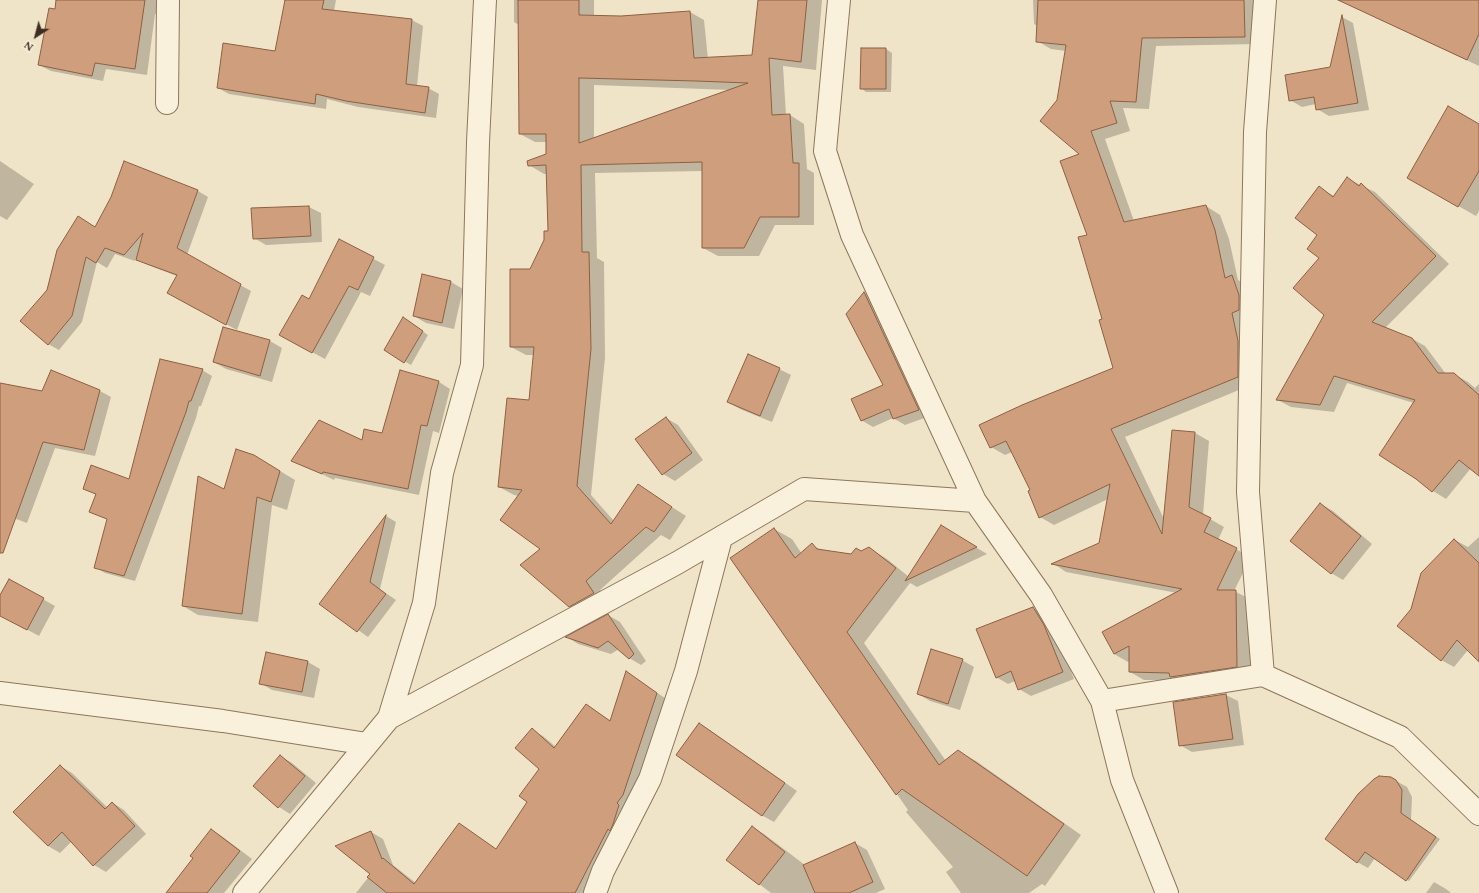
<!DOCTYPE html>
<html>
<head>
<meta charset="utf-8">
<style>
	body { margin:0 }
	#map { position:relative; width:1479px; height:893px; overflow:hidden; background:#f0e4c8; font-family:Spectral,serif }
	canvas { display:block }
	.north { position:absolute; left:16px; top:16px; width:40px; height:40px; -webkit-text-stroke:3px #f7eed8; paint-order:stroke; rotate:216deg; font-size:11px; font-weight:700; line-height:16px; text-align:center; color:#3d2e20 }
	.north::after { content:''; display:block; margin:auto; width:14px; height:18px; background:#3d2e20; clip-path:polygon(50% 0,100% 100%,50% 72%,0 100%) }
</style>
</head>
<body>
<div id="map">
<canvas width="1479" height="893"></canvas>
<div class="north">N</div>
</div>
<script>
const context = document.querySelector('canvas').getContext('2d');
context.lineJoin = 'round';
function fill(path, color) {
  context.fillStyle = color;
  context.fill(path, 'evenodd');
}
function shape(rows) {
  const path = new Path2D();
  for (const r of rows) {
    path.moveTo(r[0], r[1]);
    for (let i = 2; i < r.length; i += 2) path.lineTo(r[i], r[i + 1]);
  }
  return path;
}
function stroke(path, color, width, dash) {
  context.strokeStyle = color;
  context.lineWidth = width;
  context.lineCap = dash ? 'butt' : 'round';
  context.setLineDash(dash || []);
  context.stroke(path);
}
const shadow = shape([
	[57,0,161,0,160,14,155,14,147,75,106,69,103,81,51,71,39,65,56,10],
	[283,0,336,0,334,11,412,20,423,26,417,86,428,88,439,94,436,118,358,107,327,99,326,109,229,94,218,88,276,52,286,1],
	[514,0,594,0,594,16,621,17,690,12,704,20,708,59,753,56,759,0,822,0,816,70,783,66,786,115,790,115,804,124,807,169,814,173,814,225,775,225,759,256,718,256,703,248,703,171,595,173,597,258,604,262,605,358,591,495,614,521,639,486,686,516,670,540,661,535,600,590,608,602,584,615,569,606,542,549,519,496,514,495,499,487,530,401,535,355,526,355,511,347,531,270,549,232,548,174,544,174,529,165,547,155,547,142,535,142,520,134,519,25,514,22],
	[594,85,731,90,594,138],
	[1033,0,1258,0,1259,44,1156,46,1149,109,1123,108,1130,131,1105,139,1134,221,1206,206,1220,215,1229,239,1238,280,1246,284,1251,385,1125,437,1164,519,1195,433,1209,441,1203,515,1224,527,1218,540,1251,557,1234,591,1250,599,1250,674,1176,680,1144,680,1130,672,1130,661,1128,662,1114,654,1177,593,1066,572,1054,564,1100,543,1108,499,1054,525,1040,517,1031,491,1012,452,1005,455,991,447,1115,369,1103,319,1088,236,1081,155,1058,100,1066,51,1051,49,1037,41,1038,26,1034,24],
	[1376,0,1479,0,1479,66,1379,19,1366,12],
	[1342,17,1353,23,1369,110,1329,116,1317,109,1316,104,1302,107,1290,100,1330,68],
	[862,49,886,49,892,53,891,92,866,92,861,88],
	[1479,125,1479,211,1476,216,1409,178],
	[0,161,34,184,7,220,0,216],
	[125,163,198,191,208,197,187,255,251,291,237,330,178,299,177,276,148,265,136,259,135,261,115,254,107,268,97,262,82,322,59,350,48,344,48,290,96,228,112,197],
	[1348,179,1375,192,1449,264,1385,328,1411,338,1425,346,1446,374,1454,374,1468,382,1475,388,1479,384,1479,475,1471,468,1446,499,1433,491,1416,478,1414,403,1347,383,1334,412,1291,407,1278,400,1325,314,1319,235,1320,188,1334,196],
	[309,207,321,213,322,242,266,245,254,238],
	[340,241,385,265,370,296,361,292,325,359,293,342,309,300],
	[423,276,451,282,463,289,454,329,426,323,414,316],
	[865,293,876,299,930,416,905,425,893,418,873,427,861,420,884,386,847,314],
	[409,322,428,335,411,365,385,350],
	[223,328,270,341,282,348,272,382,226,369,214,362],
	[779,369,791,375,772,422,740,409,728,402],
	[202,370,212,376,201,406,199,406,196,418,135,581,105,573,95,567,108,520,90,511,96,495,84,488,130,480],
	[439,382,450,389,439,433,433,431,419,495,335,478,334,480,293,460,363,441,383,434],
	[0,384,43,392,100,391,111,397,95,456,55,448,27,523,0,513],
	[666,418,678,425,703,460,675,481,663,474,637,440],
	[270,465,295,480,287,510,272,505,258,622,198,615,183,606,224,490],
	[1321,504,1333,511,1372,544,1343,580,1331,573],
	[386,516,396,522,380,589,396,600,368,637,321,604],
	[774,529,792,539,802,554,812,545,823,551,852,555,869,548,887,559,909,577,952,533,987,554,917,587,910,583,864,643,946,761,958,751,976,761,1081,835,1045,886,1042,884,1029,893,961,893,946,872,953,867,906,812,908,810,732,558],
	[1479,537,1479,657,1468,650,1454,667,1441,660,1412,610,1455,540,1468,547],
	[9,580,55,606,39,636,0,615,0,597],
	[1033,608,1045,615,1056,633,1074,679,1031,696,1019,689,1015,681,1008,684,996,677],
	[608,615,620,622,646,661,641,665,629,658,619,649,611,654,578,644,567,637],
	[962,660,974,667,960,710,930,701,918,694],
	[308,662,320,669,314,698,272,690,260,683],
	[627,673,668,700,634,802,590,893,356,893,371,874,371,832,383,839,393,865,416,883,459,824,497,850,528,801,541,768,532,730,543,736,556,747,587,705,611,721],
	[1226,695,1238,701,1244,745,1192,752,1180,745,1174,703],
	[699,724,711,731,797,791,774,822,763,816,677,755],
	[280,756,292,763,316,783,290,814,279,807],
	[60,766,72,773,108,808,113,803,124,810,146,834,106,872,94,865,72,841,60,853,48,846,15,812],
	[1391,778,1407,787,1412,797,1411,820,1440,839,1409,881,1375,858,1368,868,1357,862],
	[752,827,764,834,805,865,855,843,867,850,885,889,876,893,771,893,727,860],
	[212,830,223,837,252,859,224,893,168,893,195,858],
	[1434,882,1446,889,1451,893,1426,893]
]);
const building = shape([
	[56,0,145,0,135,69,95,63,92,76,38,65,49,8,55,9,56,0],
	[285,0,324,0,322,9,412,19,406,84,429,87,425,113,346,101,316,94,315,104,217,88,223,43,275,51,285,0],
	[518,0,579,0,579,15,621,16,690,11,694,58,752,55,758,0,807,0,801,62,769,58,772,115,790,114,793,163,799,163,799,217,760,217,744,248,702,248,702,162,581,165,582,252,589,252,591,349,577,486,611,524,638,484,672,507,654,532,646,527,586,581,594,593,569,607,520,565,540,549,500,520,522,490,498,487,507,398,529,400,534,347,510,347,510,269,530,269,544,240,544,231,548,231,546,165,528,166,527,161,546,154,546,134,519,134,518,0],
	[579,78,696,81,748,83,579,143,579,78],
	[1038,0,1244,0,1245,37,1142,38,1136,102,1110,101,1117,123,1091,131,1124,222,1206,205,1215,230,1225,278,1232,275,1239,295,1239,310,1232,313,1238,341,1238,377,1111,429,1162,534,1172,430,1195,432,1189,507,1211,518,1204,532,1237,548,1217,590,1236,590,1237,667,1170,677,1169,673,1129,672,1129,646,1114,654,1102,632,1182,589,1051,564,1099,543,1110,484,1039,518,1028,491,1030,490,1006,441,990,448,979,425,1022,405,1113,368,1099,320,1102,319,1078,237,1087,235,1060,161,1079,154,1040,121,1057,100,1066,45,1036,42,1038,0],
	[1338,0,1479,0,1479,34,1467,60,1338,0],
	[1342,15,1358,103,1316,110,1314,97,1289,101,1285,75,1330,67,1342,15],
	[861,48,886,48,886,89,860,89,861,48],
	[1448,106,1479,124,1479,171,1458,207,1407,178,1448,106],
	[124,161,198,190,177,248,241,284,226,325,167,293,177,275,136,260,143,233,124,255,105,248,96,263,86,257,72,316,48,345,20,321,47,290,57,250,78,216,95,227,111,197,124,161],
	[1347,177,1359,186,1361,183,1436,256,1372,322,1412,338,1438,373,1454,373,1479,395,1479,476,1459,460,1432,492,1416,479,1379,455,1415,400,1334,376,1320,405,1276,400,1324,315,1293,288,1319,258,1307,249,1317,235,1295,218,1319,186,1333,197,1347,177],
	[309,206,311,236,253,239,251,208,309,206],
	[339,239,374,257,358,290,349,286,312,353,279,335,302,295,309,299,339,239],
	[422,274,451,281,442,323,413,316,422,274],
	[864,292,919,410,893,419,889,409,861,421,851,399,883,385,846,314,864,292],
	[403,317,423,331,404,363,384,350,403,317],
	[223,327,270,340,260,376,213,362,223,327],
	[748,354,780,368,760,416,727,402,748,354],
	[160,359,203,369,191,401,189,401,186,412,124,576,94,568,107,519,89,512,96,494,83,489,91,465,129,479,160,359],
	[51,370,100,390,84,450,43,442,3,553,0,553,0,383,42,391,51,370],
	[400,370,439,381,427,426,421,425,408,489,323,472,322,474,291,461,319,420,362,440,364,429,382,433,400,370],
	[666,417,692,453,662,475,635,439,666,417],
	[236,449,254,455,280,471,271,502,257,497,242,614,182,606,198,476,224,489,236,449],
	[1320,503,1361,536,1331,574,1290,541,1320,503],
	[386,515,370,582,386,594,357,632,319,604,386,515],
	[941,525,977,547,905,581,941,525],
	[774,528,795,558,812,543,817,549,851,554,856,548,861,551,869,547,896,568,847,632,939,765,958,750,1064,824,1027,876,902,789,896,795,730,558,774,528],
	[1454,539,1479,563,1479,662,1457,640,1441,661,1397,626,1411,609,1421,573,1454,539],
	[9,579,44,598,27,630,0,616,0,595,9,579],
	[1033,607,1044,625,1063,672,1018,690,1011,671,996,678,976,629,1033,607],
	[608,614,634,654,629,659,608,641,598,648,565,637,608,614],
	[931,649,963,659,948,704,917,694,931,649],
	[266,652,308,661,302,692,259,684,266,652],
	[626,671,657,693,623,795,617,803,619,805,613,824,610,831,608,829,575,893,387,893,367,877,370,874,335,846,371,831,382,859,383,858,414,884,459,823,496,849,527,802,519,796,539,769,515,748,532,728,554,748,586,704,610,721,626,671],
	[1226,694,1233,739,1179,746,1173,702,1226,694],
	[699,723,785,783,762,816,676,755,699,723],
	[280,755,305,776,278,808,253,786,280,755],
	[60,765,105,809,112,802,135,826,93,866,62,832,48,846,13,812,60,765],
	[1379,776,1391,777,1396,780,1402,790,1401,813,1436,837,1406,881,1365,852,1357,863,1325,839,1358,794,1374,779,1379,776],
	[752,826,785,852,759,885,726,860,752,826],
	[211,829,240,851,207,893,166,893,193,858,190,856,211,829],
	[855,842,873,882,849,893,815,893,803,865,855,842]
]);
const street = shape([
	[839,0,825,151,852,235,975,501,1041,595,1102,701,1122,780,1167,893],
	[167,103,168,0],
	[1263,675,1248,492,1255,132,1265,0],
	[0,693,223,721,367,744],
	[1102,701,1263,675,1400,737,1479,814],
	[389,718,424,603,442,473,472,365,478,142,485,0],
	[244,893,389,718,677,563,804,489,975,501],
	[595,893,603,871,650,779,686,671,721,538]
]);
fill(shadow, '#0003');
fill(building, '#cf9f7d');
stroke(building, '#8d5f41', 1);
stroke(street, '#8d765c', 24);
stroke(street, '#faf1dc', 22);
</script>
</body>
</html>
